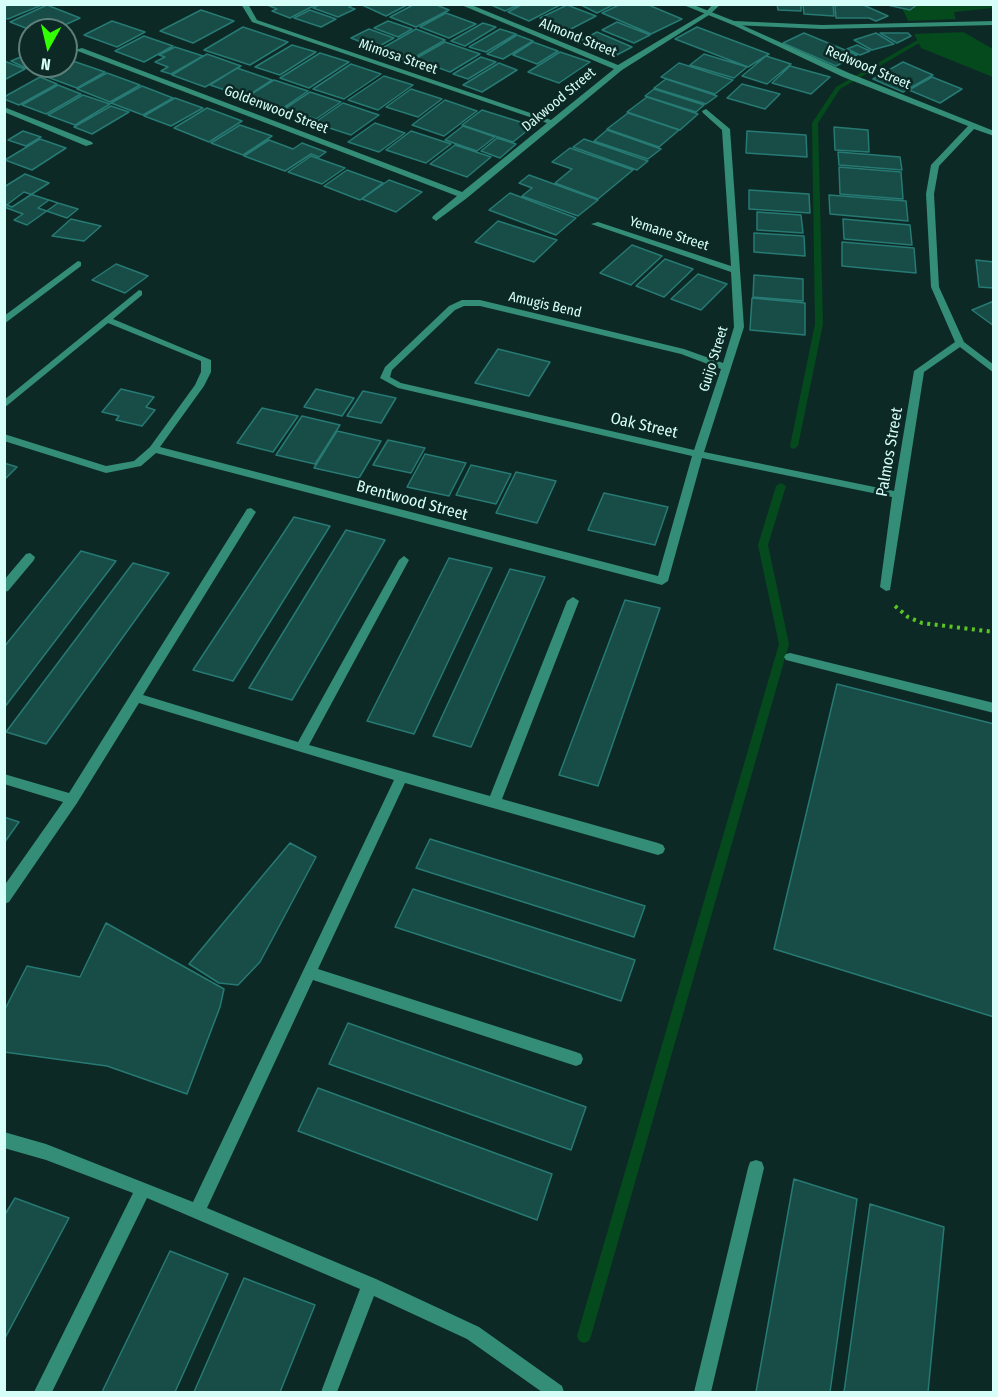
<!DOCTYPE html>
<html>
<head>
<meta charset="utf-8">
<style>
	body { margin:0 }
	#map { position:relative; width:998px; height:1397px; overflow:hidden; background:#0d2926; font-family:"Fira Sans Condensed",sans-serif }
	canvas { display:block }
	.frame { position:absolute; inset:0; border:6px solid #d5fff8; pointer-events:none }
	.north { position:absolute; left:18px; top:18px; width:60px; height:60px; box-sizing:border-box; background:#0d2926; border:2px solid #5d7f7a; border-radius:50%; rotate:188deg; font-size:16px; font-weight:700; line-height:24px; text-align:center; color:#d5fff8 }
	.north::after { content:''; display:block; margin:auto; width:21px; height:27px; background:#32ff01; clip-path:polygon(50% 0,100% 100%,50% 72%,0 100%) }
</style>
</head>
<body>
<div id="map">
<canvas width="998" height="1397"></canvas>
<div class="frame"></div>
<div class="north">N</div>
</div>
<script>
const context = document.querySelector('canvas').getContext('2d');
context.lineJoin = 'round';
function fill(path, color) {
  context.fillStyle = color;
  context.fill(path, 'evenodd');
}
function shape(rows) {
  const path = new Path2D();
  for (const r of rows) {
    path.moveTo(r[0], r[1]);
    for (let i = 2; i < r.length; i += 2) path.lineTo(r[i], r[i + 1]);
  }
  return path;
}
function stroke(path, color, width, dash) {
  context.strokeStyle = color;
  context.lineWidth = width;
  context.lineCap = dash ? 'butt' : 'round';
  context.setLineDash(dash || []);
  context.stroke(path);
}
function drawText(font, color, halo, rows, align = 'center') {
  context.font = font + ' "Fira Sans Condensed",sans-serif';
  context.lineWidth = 5;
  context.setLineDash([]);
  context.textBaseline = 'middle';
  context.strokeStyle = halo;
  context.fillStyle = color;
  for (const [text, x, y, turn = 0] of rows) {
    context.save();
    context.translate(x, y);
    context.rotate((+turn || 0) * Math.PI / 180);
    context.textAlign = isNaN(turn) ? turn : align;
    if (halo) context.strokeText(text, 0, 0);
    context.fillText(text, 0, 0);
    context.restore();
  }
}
const water = shape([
	[905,4,993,5,993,8,954,12,958,29,993,49,993,77,921,48,901,6]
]);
const pier = shape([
	[958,19,960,27,967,32,913,34,905,21]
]);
const stream = shape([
	[928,34,933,35,840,89,818,123,823,324,798,446,794,449,791,448,790,446,815,324,812,123,836,87,928,34],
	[781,483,786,486,768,545,789,644,591,1336,589,1341,584,1343,579,1341,577,1336,779,644,758,545,776,486,781,483]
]);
const building = shape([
	[11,4,42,4,42,5,8,19,4,18,4,7,11,4],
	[265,4,317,4,290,18,272,11,277,9,265,4],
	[321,4,354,4,349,7,355,9,338,17,313,8,321,4],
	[360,4,409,4,386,16,360,4],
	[415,4,434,4,449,10,416,27,390,17,415,4],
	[489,4,520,4,505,11,489,4],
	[523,4,562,4,529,21,508,12,523,4],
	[579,4,615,4,597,13,579,4],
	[621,4,646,4,682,19,651,34,602,13,621,4],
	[777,4,801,4,801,11,778,10,777,4],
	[803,4,833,4,834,16,804,14,803,4],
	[844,4,861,4,888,16,876,21,869,18,836,18,835,6,844,4],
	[883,4,918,4,910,10,883,4],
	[47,5,80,18,54,30,31,30,10,22,47,5],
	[567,5,596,16,569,30,540,18,567,5],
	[201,10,234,21,193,43,160,31,201,10],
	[310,10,336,19,321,27,294,18,310,10],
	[446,13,476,24,449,38,420,27,446,13],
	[112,21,145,32,117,47,84,35,112,21],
	[388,21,412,29,398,37,374,28,388,21],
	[617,22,650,35,634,43,602,30,617,22],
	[483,23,496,27,465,46,451,41,483,23],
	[243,27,288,42,250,65,204,50,243,27],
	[697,27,769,54,748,67,675,39,697,27],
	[369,29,394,38,376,48,351,38,369,29],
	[416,29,445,40,408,61,379,50,416,29],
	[500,29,516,34,486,52,469,47,500,29],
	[597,32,632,47,613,57,578,42,597,32],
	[804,33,857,55,836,66,783,43,804,33],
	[876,33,894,44,872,50,854,40,876,33],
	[880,33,908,33,911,36,897,43,880,33],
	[517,35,533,41,503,59,487,54,517,35],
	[144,36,173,46,144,62,115,51,144,36],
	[445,42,480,54,450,72,415,59,445,42],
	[533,42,558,51,537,64,513,55,533,42],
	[292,45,316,52,280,75,255,67,292,45],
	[857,45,870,51,860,55,847,49,857,45],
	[175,47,203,56,171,74,161,71,168,67,155,62,165,57,159,55,175,47],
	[560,52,590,62,559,83,528,72,560,52],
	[30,53,30,66,48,66,35,72,11,61,30,53],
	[320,53,349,62,309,88,280,78,320,53],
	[207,54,241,66,205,87,172,75,207,54],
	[704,54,747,67,734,78,690,65,704,54],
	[766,56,791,64,767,84,742,76,766,56],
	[481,57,496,62,468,79,453,74,481,57],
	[66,59,67,59,105,72,77,88,39,74,53,66,66,66,66,59],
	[4,61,25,69,4,80,4,61],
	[903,62,933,75,903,92,873,79,903,62],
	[499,63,517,70,482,92,463,85,499,63],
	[679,63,733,80,715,94,661,77,679,63],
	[351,64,381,74,344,99,313,89,351,64],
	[790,66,830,77,811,94,772,83,790,66],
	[237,68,272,80,246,97,210,85,237,68],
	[107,73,140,85,110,102,77,89,107,73],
	[384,76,413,85,378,110,348,100,384,76],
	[40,77,57,84,19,105,4,99,4,97,40,77],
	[932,77,962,89,940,103,909,90,932,77],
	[666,79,717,96,706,104,654,88,666,79],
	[274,80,308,91,280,110,245,98,274,80],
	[742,84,780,94,765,109,727,98,742,84],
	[58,85,81,94,46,114,22,105,58,85],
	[142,86,173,98,143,115,111,103,142,86],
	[411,89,442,99,418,117,386,107,411,89],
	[654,89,704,105,696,112,645,96,654,89],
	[310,92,341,102,316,119,284,109,310,92],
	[83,95,110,104,75,125,48,115,83,95],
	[647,97,698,114,680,130,627,112,647,97],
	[175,98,203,108,171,126,144,116,175,98],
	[445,100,477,111,444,136,412,125,445,100],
	[343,103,379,115,351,135,314,123,343,103],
	[111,106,129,112,92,134,74,127,111,106],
	[207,108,242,121,209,142,174,128,207,108],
	[482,110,533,126,513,142,462,125,482,110],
	[628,113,679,130,659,147,607,129,628,113],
	[375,123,405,133,379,152,348,142,375,123],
	[240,125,272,136,243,155,211,143,240,125],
	[463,126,495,137,477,151,445,140,463,126],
	[834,127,868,130,869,152,835,150,834,127],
	[607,130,661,149,648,159,594,141,607,130],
	[23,131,41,137,26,146,8,140,23,131],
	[411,131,451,144,426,163,386,150,411,131],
	[747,131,806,135,807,157,746,153,747,131],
	[497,138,516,144,500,158,481,151,497,138],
	[40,139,66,148,32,170,5,160,40,139],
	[584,139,648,161,637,170,573,147,584,139],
	[269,140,293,149,302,143,326,152,319,157,311,154,285,171,244,156,269,140],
	[455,145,491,157,467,177,430,164,455,145],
	[570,148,633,170,598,199,555,183,572,169,552,162,570,148],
	[838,152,900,157,902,170,839,165,838,152],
	[311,156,345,168,322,184,288,172,311,156],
	[839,167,901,172,903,199,840,194,839,167],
	[347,170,383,183,360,200,324,186,347,170],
	[25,174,49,183,12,207,4,204,4,187,25,174],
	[529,175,598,200,578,216,522,196,532,188,519,183,529,175],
	[389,180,422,192,396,212,362,199,389,180],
	[749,190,809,194,810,213,749,209,749,190],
	[24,192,58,203,27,225,14,220,23,214,4,207,24,192],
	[510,193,576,218,556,235,489,210,510,193],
	[829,195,906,201,908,221,830,214,829,195],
	[49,200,58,203,78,209,67,218,38,208,49,200],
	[757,212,801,215,803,233,757,230,757,212],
	[71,219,101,226,84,241,52,236,71,219],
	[843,219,910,225,912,245,844,239,843,219],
	[498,221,557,240,534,262,475,242,498,221],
	[754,233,804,236,805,256,754,252,754,233],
	[842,242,914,248,916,273,842,266,842,242],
	[632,245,662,256,631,285,600,273,632,245],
	[665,259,693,269,664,297,636,286,665,259],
	[976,260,994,262,994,288,979,287,976,260],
	[116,264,148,276,125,293,92,280,116,264],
	[698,274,727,284,701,310,671,299,698,274],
	[754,275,803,279,803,301,753,297,754,275],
	[752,298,805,303,805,335,750,330,752,298],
	[994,301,994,326,972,310,994,301],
	[498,349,550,362,529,396,475,383,498,349],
	[121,389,154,397,146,407,155,410,142,426,116,420,119,416,102,412,121,389],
	[316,389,354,398,342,416,304,407,316,389],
	[363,391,396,398,381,423,347,416,363,391],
	[262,408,298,416,273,452,237,443,262,408],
	[302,416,340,425,315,464,276,455,302,416],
	[337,431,381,441,359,478,314,468,337,431],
	[388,440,425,448,411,473,373,465,388,440],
	[425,454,466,463,449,496,407,487,425,454],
	[4,463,17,467,4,480,4,463],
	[471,465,511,474,496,504,456,495,471,465],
	[516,472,556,481,537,523,496,513,516,472],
	[604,493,668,507,655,545,588,530,604,493],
	[294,517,330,526,233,681,193,670,294,517],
	[346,530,385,540,292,700,249,688,346,530],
	[81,551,116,561,4,708,4,647,81,551],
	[449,558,492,568,414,734,367,721,449,558],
	[133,563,169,573,46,744,6,732,133,563],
	[510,569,545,577,471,747,433,736,510,569],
	[625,600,660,608,598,786,559,775,625,600],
	[837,684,994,724,994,1017,774,949,837,684],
	[4,817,19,822,4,843,4,817],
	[430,839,645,906,634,937,416,868,430,839],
	[290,843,316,857,260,962,238,985,219,983,189,964,290,843],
	[413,889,635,960,621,1001,395,927,413,889],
	[106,923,224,989,220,1007,187,1094,107,1066,4,1052,4,1011,27,966,80,977,106,923],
	[348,1023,586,1107,571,1150,329,1064,348,1023],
	[318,1088,552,1174,537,1220,298,1131,318,1088],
	[794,1179,857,1199,830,1392,756,1392,794,1179],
	[15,1198,69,1218,4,1340,4,1216,15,1198],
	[870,1204,944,1227,928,1392,844,1392,870,1204],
	[170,1251,228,1274,175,1392,102,1392,170,1251],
	[244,1278,315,1305,280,1392,194,1392,244,1278]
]);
const path = shape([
	[895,606,908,617,922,623,994,632]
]);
const service = shape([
	[790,653,994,703,994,713,786,660,784,657,786,654,790,653]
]);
const minor = shape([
	[241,4,248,4,257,20,551,120,614,69,459,4,469,4,618,65,705,13,713,4,721,4,709,15,622,70,467,198,436,221,432,218,433,216,457,196,75,50,82,48,462,192,547,123,252,22,241,4],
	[731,22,735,22,849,73,994,131,994,136,974,129,939,166,934,194,939,287,964,342,994,365,994,373,960,347,924,372,890,590,886,591,880,587,892,497,702,458,668,581,662,585,156,453,141,466,106,473,4,441,4,434,106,466,134,461,150,447,195,385,201,372,201,361,108,323,4,408,4,400,139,290,142,291,142,295,113,319,211,360,211,372,204,386,160,447,658,576,692,456,398,388,380,378,385,367,449,306,462,300,480,300,684,349,723,363,734,327,731,272,591,224,598,222,731,266,722,130,703,113,702,111,706,109,730,129,744,327,704,452,894,491,914,371,955,342,931,287,926,194,931,165,968,126,843,77,731,24,731,22],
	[464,306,480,306,681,354,721,369,694,450,401,383,390,377,392,370,455,310,464,306],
	[4,107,92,142,93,144,86,146,4,112,4,107],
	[78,261,81,262,81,266,4,324,4,316,78,261],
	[251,508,256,512,143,695,298,742,399,560,404,556,409,560,309,745,490,796,567,601,573,597,579,601,502,799,658,843,663,845,665,849,663,853,658,855,405,783,318,969,576,1052,581,1054,583,1059,581,1064,576,1066,313,980,207,1208,376,1279,479,1327,562,1386,564,1392,542,1392,467,1339,374,1296,337,1392,321,1392,360,1289,147,1198,52,1392,34,1392,133,1193,46,1160,4,1148,4,1132,46,1144,193,1202,394,780,139,703,77,803,9,902,4,904,4,886,63,802,4,784,4,774,69,793,247,509,251,508],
	[30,553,35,557,34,560,8,591,4,592,4,580,26,554,30,553],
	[756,1160,762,1162,764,1168,711,1392,694,1392,748,1168,750,1162,756,1160]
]);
const tertiary = shape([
	[681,4,691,4,734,21,822,25,994,21,994,25,822,29,733,25,681,4]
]);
const farStreetnames = [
	["Almond Street",578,38,22],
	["Mimosa Street",398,57,19],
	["Redwood Street",868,68,23],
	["Dakwood Street",559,100,-40],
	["Goldenwood Street",276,110,21],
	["Yemane Street",669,234,18],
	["Amugis Bend",545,305,13],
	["Guijo Street",714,359,-73]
];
const streetNames = [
	["Oak Street",644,426,13],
	["Palmos Street",890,452,-80],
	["Brentwood Street",412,501,15]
];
fill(water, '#054a1d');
fill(pier, '#0d2926');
fill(stream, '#054a1d');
fill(building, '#174c47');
stroke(building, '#277a73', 1.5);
stroke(path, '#5cc523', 4, [3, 4.5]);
fill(service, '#348d76');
fill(minor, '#348d76');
fill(tertiary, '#348d76');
drawText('14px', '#d5fff8', '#0d2926', farStreetnames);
drawText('16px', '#d5fff8', '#0d2926', streetNames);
</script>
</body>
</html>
